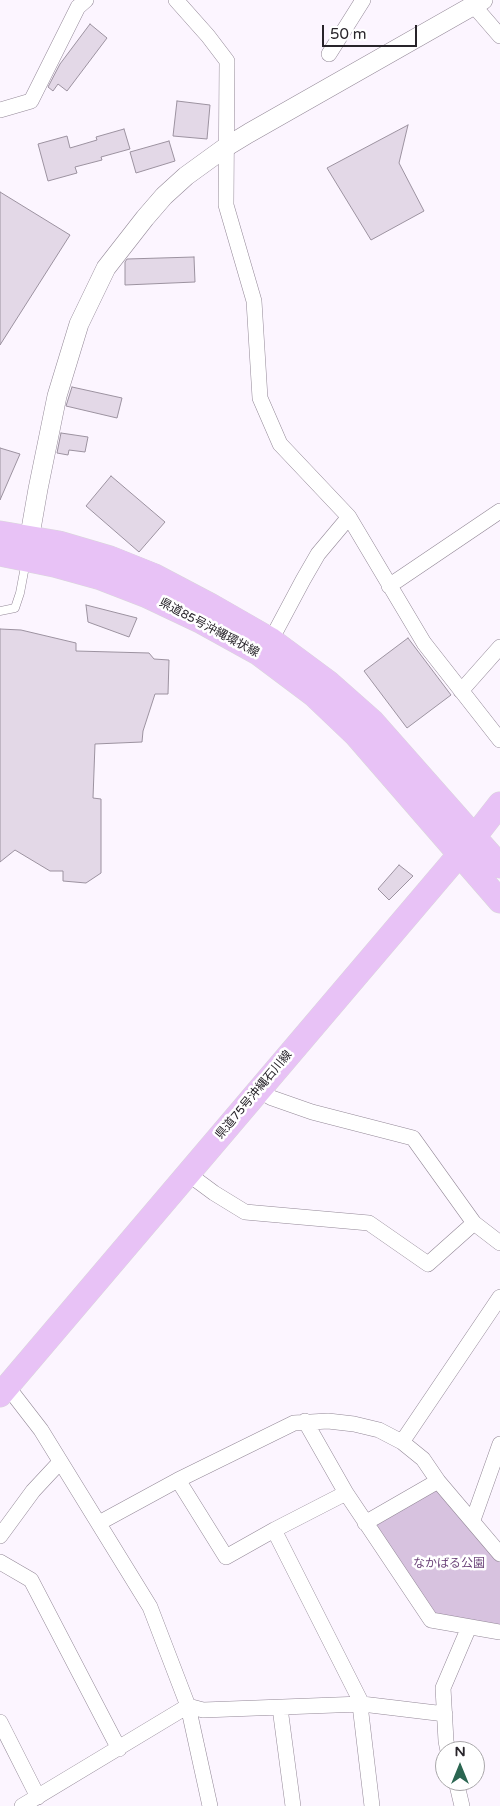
<!DOCTYPE html>
<html>
<head>
<meta charset="utf-8">
<style>
	body { margin:0 }
	#map { position:relative; width:500px; height:1806px; overflow:hidden; background:#fcf5ff; font-family:"Varela Round",sans-serif }
	canvas { display:block }
	.north { position:absolute; left:435px; top:1741px; width:50px; height:50px; box-sizing:border-box; background:#fff; border:1px solid #a9a7aa; border-radius:50%; rotate:0deg; font-size:14px; font-weight:700; line-height:20px; text-align:center; color:#28242a }
	.north::after { content:''; display:block; margin:auto; width:18px; height:22px; background:#2b6651; clip-path:polygon(50% 0,100% 100%,50% 72%,0 100%) }
	.scale { position:absolute; left:322px; top:25px; width:95px; height:22px; box-sizing:border-box; border:2px solid #28242a; border-top:0; padding-left:6px; font-size:15px; line-height:18px; white-space:nowrap; color:#28242a; -webkit-text-stroke:4px #fff; paint-order:stroke }
</style>
</head>
<body>
<div id="map">
<canvas width="500" height="1806"></canvas>
<div class="north">N</div>
<div class="scale">50 m</div>
</div>
<script>
const context = document.querySelector('canvas').getContext('2d');
context.lineJoin = 'round';
function fill(path, color) {
  context.fillStyle = color;
  context.fill(path, 'evenodd');
}
function shape(rows) {
  const path = new Path2D();
  for (const r of rows) {
    path.moveTo(r[0], r[1]);
    for (let i = 2; i < r.length; i += 2) path.lineTo(r[i], r[i + 1]);
  }
  return path;
}
function stroke(path, color, width, dash) {
  context.strokeStyle = color;
  context.lineWidth = width;
  context.lineCap = dash ? 'butt' : 'round';
  context.setLineDash(dash || []);
  context.stroke(path);
}
function drawText(font, color, halo, rows, align = 'center') {
  context.font = font + ' "Varela Round","Noto Sans JP",sans-serif';
  context.lineWidth = 5;
  context.setLineDash([]);
  context.textBaseline = 'middle';
  context.strokeStyle = halo;
  context.fillStyle = color;
  for (const [text, x, y, turn = 0] of rows) {
    context.save();
    context.translate(x, y);
    context.rotate((+turn || 0) * Math.PI / 180);
    context.textAlign = isNaN(turn) ? turn : align;
    if (halo) context.strokeText(text, 0, 0);
    context.fillText(text, 0, 0);
    context.restore();
  }
}
const green = shape([
	[438,1481,500,1554,500,1632,431,1620,365,1523]
]);
const building = shape([
	[90,24,107,38,67,91,58,84,53,91,48,87,60,64,90,24],
	[177,101,210,105,207,139,173,136,177,101],
	[408,125,399,163,424,211,371,240,327,168,408,125],
	[124,129,130,149,101,157,102,160,75,167,77,173,48,181,38,144,67,136,70,148,97,140,96,137,124,129],
	[169,141,175,161,136,173,130,152,169,141],
	[0,192,70,235,0,345,0,192],
	[194,257,195,282,125,285,125,262,127,259,194,257],
	[72,387,122,398,117,418,66,406,72,387],
	[61,433,88,437,85,452,69,450,68,455,57,453,61,433],
	[0,448,20,454,0,500,0,448],
	[111,476,165,522,139,552,86,506,111,476],
	[86,605,137,618,129,637,88,622,86,605],
	[0,629,21,630,76,643,76,651,149,653,154,659,169,660,168,694,155,694,143,731,142,742,95,744,93,798,101,799,101,873,86,883,63,881,63,871,50,871,15,850,0,862,0,629],
	[408,638,451,695,407,728,364,671,408,638],
	[399,865,413,876,389,900,378,889,399,865]
]);
const service = shape([
	[0,611,15,608,20,593,26,561]
]);
const minor = shape([
	[176,0,208,36,227,61,226,205,254,301,260,398,280,444,349,517,424,643,500,740],
	[474,6,500,36],
	[329,54,363,0],
	[0,110,31,101,78,7,86,0],
	[389,586,500,511],
	[271,640,303,580,318,554,349,517],
	[461,691,500,647],
	[258,1090,272,1098,312,1112,413,1138,474,1223,500,1243],
	[187,1173,214,1193,245,1212,369,1223,428,1264,474,1223],
	[7,1386,41,1430,150,1607,188,1706,210,1806],
	[305,1421,346,1493],
	[402,1442,500,1297],
	[178,1480,226,1557,274,1530,346,1493,431,1620,500,1632],
	[473,1520,500,1444],
	[99,1523,178,1480,294,1423,328,1421,354,1424,379,1430,402,1442,423,1459,438,1481,500,1554],
	[365,1523,438,1481],
	[274,1530,362,1704],
	[0,1536,33,1491,60,1462],
	[0,1562,31,1580,119,1749],
	[360,1705,372,1806],
	[280,1708,293,1806],
	[0,1722,38,1797],
	[448,1751,446,1741,443,1688,469,1627],
	[456,1781,462,1806],
	[22,1806,188,1706,203,1710,362,1704,445,1714]
]);
const tertiary = shape([
	[27,552,38,489,57,396,79,324,106,268,145,218,164,196,186,176,226,147,249,133,483,0]
]);
const primary = shape([
	[0,533,59,543,110,558,155,576,210,605,271,640,329,683,372,721,500,866],
	[0,554,54,565,101,578,145,595,202,622,258,653,314,695,356,735,500,901],
	[0,1395,475,836,500,804]
]);
const streetNames = [
	["県道85号沖縄環状線",209,628,28],
	["県道75号沖縄石川線",254,1095,-50]
];
const parkNames = [
	["なかばる公園",449,1564]
];
fill(green, '#d7c2df');
fill(building, '#e3d8e7');
stroke(building, '#9c92a0', 1);
stroke(service, '#938897', 9);
stroke(minor, '#938897', 16);
stroke(tertiary, '#938897', 20);
stroke(primary, '#d8d8d9', 25);
stroke(service, '#fff', 8);
stroke(minor, '#fff', 15);
stroke(tertiary, '#fff', 19);
stroke(primary, '#e8c2f6', 24);
drawText('12px', '#28242a', '#fff', streetNames);
drawText('12px', '#6c447a', '#fff', parkNames);
</script>
</body>
</html>
